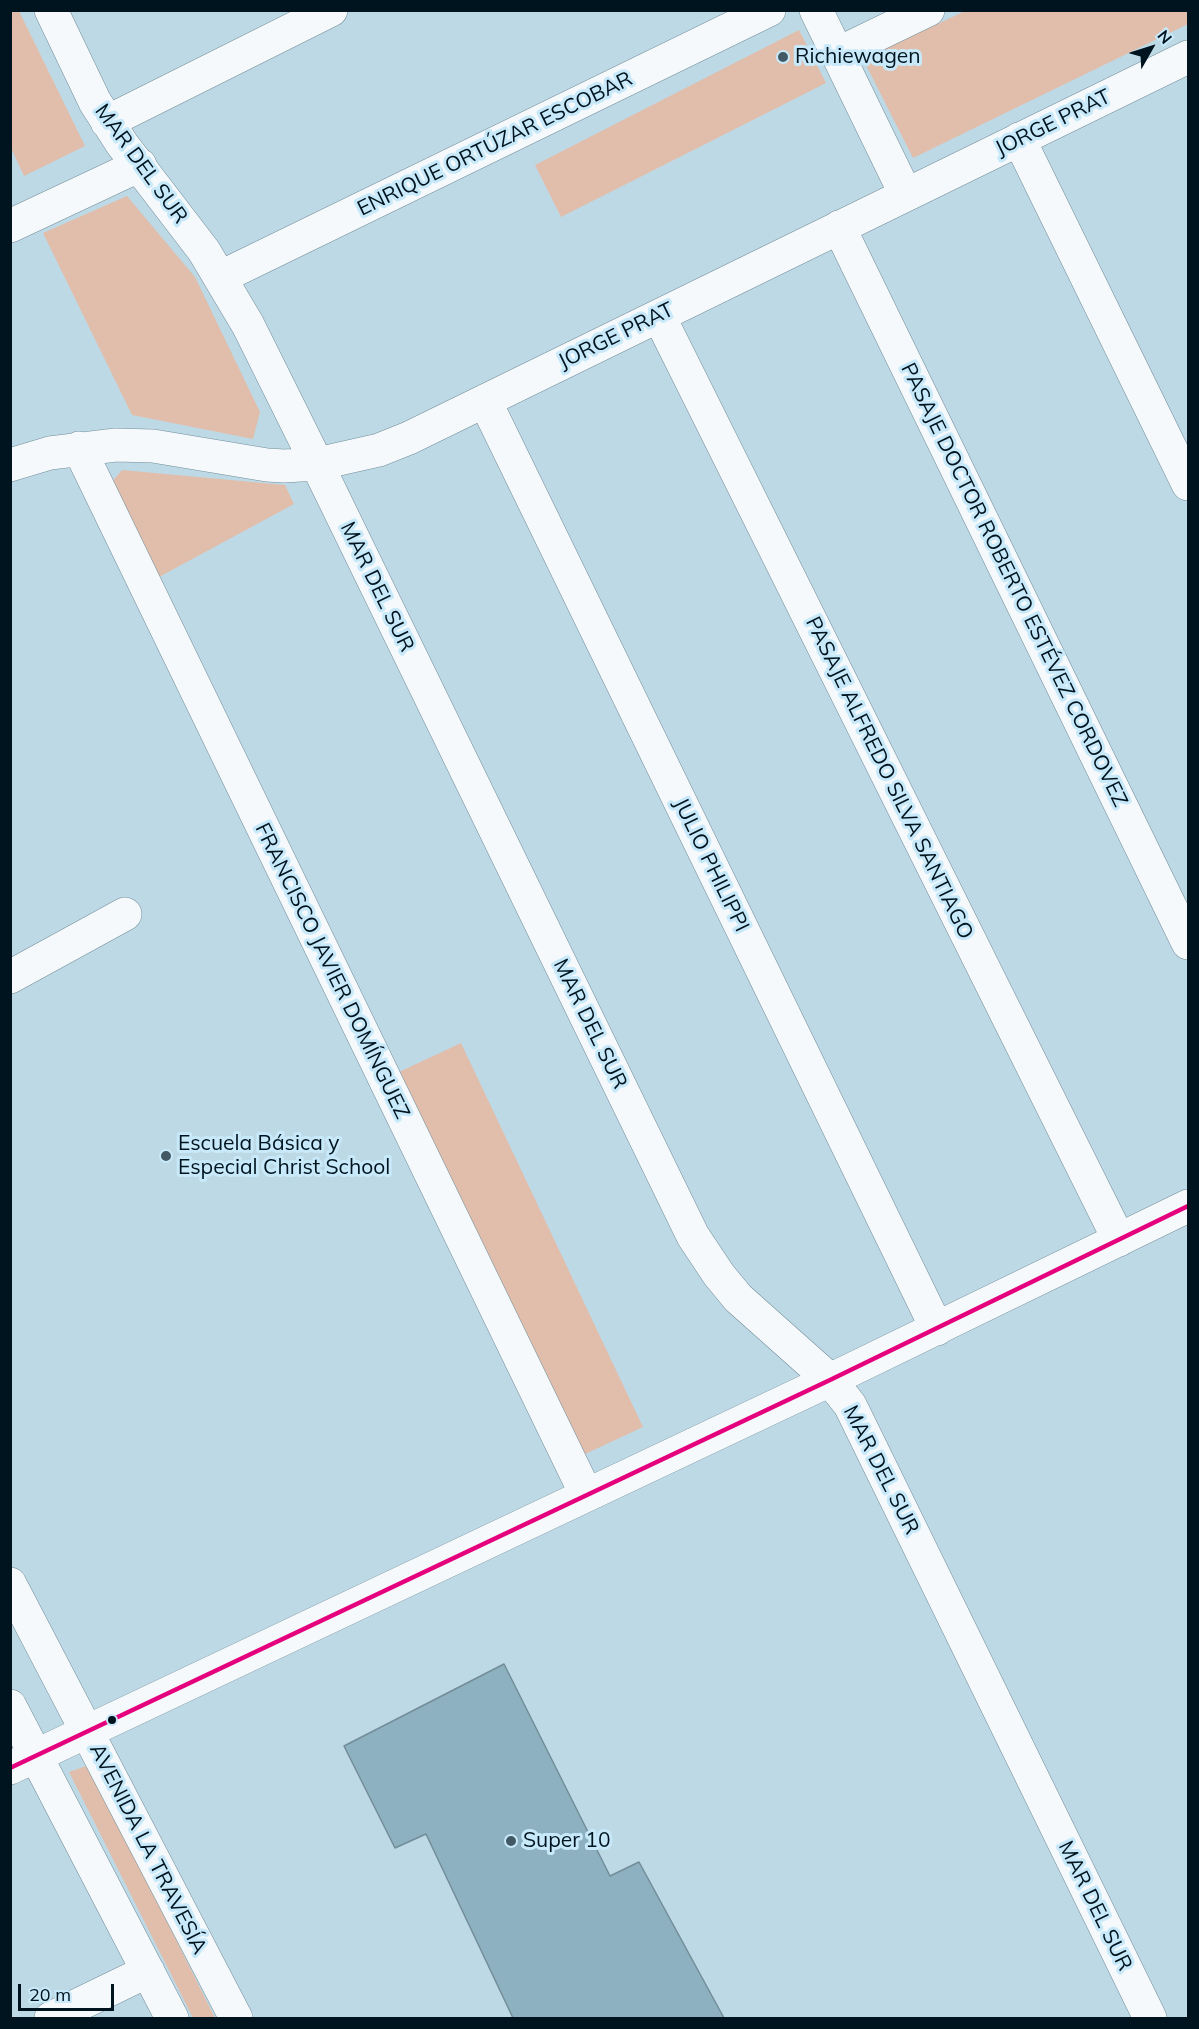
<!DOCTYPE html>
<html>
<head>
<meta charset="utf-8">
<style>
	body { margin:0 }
	#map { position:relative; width:1199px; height:2029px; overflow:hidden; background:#bed9e6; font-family:Mulish,sans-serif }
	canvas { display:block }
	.frame { position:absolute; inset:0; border:12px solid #00141f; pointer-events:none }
	.north { position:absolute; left:1121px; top:18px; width:60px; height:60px; -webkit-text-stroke:4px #c8e9fa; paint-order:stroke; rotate:51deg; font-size:16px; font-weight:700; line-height:24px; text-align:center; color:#00141f }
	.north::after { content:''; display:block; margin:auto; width:21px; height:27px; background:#00141f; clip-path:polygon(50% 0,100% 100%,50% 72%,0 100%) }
	.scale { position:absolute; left:18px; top:1984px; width:96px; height:27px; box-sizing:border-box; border:3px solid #00141f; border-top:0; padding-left:8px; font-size:18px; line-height:21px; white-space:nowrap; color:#00141f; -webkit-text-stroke:4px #c8e9fa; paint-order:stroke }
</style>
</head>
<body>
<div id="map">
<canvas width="1199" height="2029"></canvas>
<div class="frame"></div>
<div class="north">N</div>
<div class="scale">20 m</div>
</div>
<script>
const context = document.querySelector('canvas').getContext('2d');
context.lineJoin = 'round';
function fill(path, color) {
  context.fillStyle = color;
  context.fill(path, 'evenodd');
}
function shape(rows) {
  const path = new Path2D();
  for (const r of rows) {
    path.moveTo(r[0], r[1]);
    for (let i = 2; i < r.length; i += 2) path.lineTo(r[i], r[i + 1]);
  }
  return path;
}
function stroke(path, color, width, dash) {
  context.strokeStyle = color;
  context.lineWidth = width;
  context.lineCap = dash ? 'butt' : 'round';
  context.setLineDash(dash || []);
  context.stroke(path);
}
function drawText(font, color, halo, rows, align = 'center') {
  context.font = font + ' Mulish,sans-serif';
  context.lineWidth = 6;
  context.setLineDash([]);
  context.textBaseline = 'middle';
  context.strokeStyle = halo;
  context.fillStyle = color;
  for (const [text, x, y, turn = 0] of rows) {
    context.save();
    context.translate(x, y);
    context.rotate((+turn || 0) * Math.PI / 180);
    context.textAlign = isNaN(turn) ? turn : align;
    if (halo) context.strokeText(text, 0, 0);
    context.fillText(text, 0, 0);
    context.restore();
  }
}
const green = shape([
	[11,10,19,11,85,146,24,176,11,148],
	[965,11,1188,11,1188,24,913,158,863,59],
	[799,30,826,83,561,217,535,165],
	[127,196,195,277,260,412,253,439,132,415,43,233],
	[122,470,285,485,294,504,159,577,109,485],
	[461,1043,643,1427,581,1456,399,1072],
	[89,1765,215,2018,193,2018,69,1772]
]);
const building = shape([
	[504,1664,610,1876,639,1862,724,2018,513,2018,426,1834,395,1848,344,1746,504,1664]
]);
const minor = shape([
	[51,10,95,102,122,144,204,251,248,325,317,464,693,1236,719,1275,738,1298,830,1380,850,1405,1150,2018],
	[816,10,906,195],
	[837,54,928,10],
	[107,122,331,10],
	[1019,139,1188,484],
	[10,226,140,165],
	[839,227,1188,943],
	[221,277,769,10],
	[659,316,1119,1240],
	[485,401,937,1329],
	[79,448,586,1494],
	[10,465,50,453,116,445,153,446,267,465,284,466,317,464,379,450,409,438,1188,57],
	[10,977,125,914],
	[10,1584,236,2018],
	[10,1706,172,2018],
	[10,1768,830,1380,1188,1206],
	[51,2018,148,1971]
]);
const bus1 = shape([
	[10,1768,830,1380,1188,1206]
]);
const markers = [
	[783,57,6,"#425965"],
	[166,1156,6,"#425965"],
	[112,1720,5,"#00141f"],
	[511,1841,6,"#425965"]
];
const poiNames = [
	["Richiewagen",795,57],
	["Escuela Básica y",178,1144],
	["Especial Christ School",178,1168],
	["Super 10",523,1841]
];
const streetNames = [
	["JORGE PRAT",1053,123,-26],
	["ENRIQUE ORTÚZAR ESCOBAR",495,144,-26],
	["MAR DEL SUR",141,164,54],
	["JORGE PRAT",616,336,-26],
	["PASAJE DOCTOR ROBERTO ESTÉVEZ CORDOVEZ",1014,585,64],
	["MAR DEL SUR",377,587,64],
	["PASAJE ALFREDO SILVA SANTIAGO",889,778,64],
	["JULIO PHILIPPI",711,865,64],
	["FRANCISCO JAVIER DOMÍNGUEZ",332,971,64],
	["MAR DEL SUR",590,1024,64],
	["MAR DEL SUR",881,1470,63],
	["AVENIDA LA TRAVESÍA",148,1849,63],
	["MAR DEL SUR",1095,1906,64]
];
fill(green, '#e0beab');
fill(building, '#8db1c0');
stroke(building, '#728d98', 1.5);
stroke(minor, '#728d99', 34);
stroke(minor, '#f5f9fb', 33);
stroke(bus1, '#e5007d', 4.5);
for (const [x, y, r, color] of markers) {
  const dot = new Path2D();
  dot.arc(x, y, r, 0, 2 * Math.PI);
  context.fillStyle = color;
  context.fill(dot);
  stroke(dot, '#c8e9fa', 2);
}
drawText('21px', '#00141f', '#c8e9fa', poiNames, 'left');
drawText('21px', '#00141f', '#c8e9fa', streetNames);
</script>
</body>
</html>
